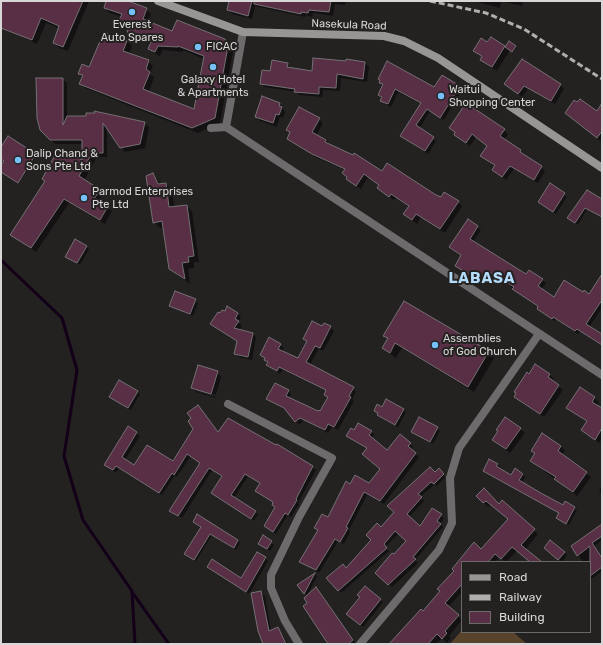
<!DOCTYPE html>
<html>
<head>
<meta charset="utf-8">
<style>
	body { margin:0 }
	#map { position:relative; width:603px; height:645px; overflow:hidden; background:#242121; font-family:Rubik,sans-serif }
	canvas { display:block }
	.frame { position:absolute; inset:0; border:2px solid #d8d6d6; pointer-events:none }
	.legend { position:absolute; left:461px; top:561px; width:130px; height:72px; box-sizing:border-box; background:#242121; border:1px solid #6c6969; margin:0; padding:5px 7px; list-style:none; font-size:12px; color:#d8d6d6 }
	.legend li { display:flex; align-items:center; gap:8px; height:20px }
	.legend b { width:20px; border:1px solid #6c6969 }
</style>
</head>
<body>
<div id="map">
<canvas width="603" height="645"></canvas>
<div class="frame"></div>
<ul class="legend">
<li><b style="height:5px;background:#989695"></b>Road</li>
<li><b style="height:5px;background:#b1aeae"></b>Railway</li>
<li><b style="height:11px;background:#582f45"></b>Building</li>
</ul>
</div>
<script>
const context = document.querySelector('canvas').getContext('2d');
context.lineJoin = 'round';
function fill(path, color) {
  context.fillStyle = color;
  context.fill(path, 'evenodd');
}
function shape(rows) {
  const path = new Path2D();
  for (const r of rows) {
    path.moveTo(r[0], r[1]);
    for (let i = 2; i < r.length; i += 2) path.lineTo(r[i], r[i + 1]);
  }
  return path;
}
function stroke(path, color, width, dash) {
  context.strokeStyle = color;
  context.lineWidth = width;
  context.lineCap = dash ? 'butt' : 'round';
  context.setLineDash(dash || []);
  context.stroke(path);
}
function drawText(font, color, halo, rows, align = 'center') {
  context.font = font + ' Rubik,sans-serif';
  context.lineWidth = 4;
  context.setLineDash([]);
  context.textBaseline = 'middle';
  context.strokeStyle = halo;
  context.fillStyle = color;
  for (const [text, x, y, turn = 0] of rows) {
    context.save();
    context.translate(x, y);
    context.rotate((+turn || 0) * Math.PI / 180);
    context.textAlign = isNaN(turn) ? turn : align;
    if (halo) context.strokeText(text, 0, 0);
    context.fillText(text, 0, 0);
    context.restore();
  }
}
const green = shape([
	[462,630,462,632,513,632,527,644,450,644]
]);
const shadow = shape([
	[1,1,89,1,68,51,59,48,54,43,59,28,46,23,37,44,1,27],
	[107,1,146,9,151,14,148,22,172,32,224,40,229,46,233,52,220,123,198,133,85,88,80,83,83,77,80,73,90,68,105,33,127,41,132,46,129,54,148,61,153,66,150,74,154,77,149,92,194,110,204,59,183,50,183,52,163,50,160,56,154,53,149,48,151,45,133,37,128,32,129,27,121,20,122,17,110,13,105,8],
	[230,1,346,1,345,5,335,4,333,16,313,13,312,17,305,15,305,17,255,6,252,19,232,14,228,10],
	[473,1,523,1,522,6,501,1,500,8],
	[491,38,506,48,509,42,517,48,513,52,510,50,497,71,486,64,482,60,483,57,475,51,488,44],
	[365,63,369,67,367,82,341,78,340,91,323,90,322,97,299,95,296,92,265,87,261,83,271,73,287,64,291,68,313,72],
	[62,79,67,83,67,117,144,123,149,127,145,148,125,152,107,127,107,157,97,157,84,181,100,193,99,195,102,198,99,202,112,211,105,224,69,203,36,252,11,235,83,162,83,144,55,144,41,130],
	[380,82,434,88,459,87,462,90,444,120,430,111,419,129,436,141,428,154,405,139,421,104,398,92,391,107,385,104,379,95,383,86],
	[505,84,560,85,564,89,555,104,528,89,522,97],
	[279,103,285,112,283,118,280,117,277,127,260,121,256,117],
	[597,113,602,113,602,142,569,116],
	[319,119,323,123,316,136,326,140,331,145,382,172,442,198,458,202,462,206,445,233,421,217,417,224,409,218,405,214,409,207,396,198,394,200,382,192,380,186,368,177,361,189,347,179,343,173,345,170,317,158,288,139,291,133,288,130],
	[451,128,504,130,508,134,504,140,545,171,538,183,514,169,506,180,497,173,496,166,482,156,488,146,476,137,470,146,459,138],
	[1,149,36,156,19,183,1,171,1,167,5,161,1,158],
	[153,174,161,184,166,184,172,190,174,207,186,206,192,211,199,262,194,262,194,268,188,269,190,284,170,269,164,228,160,228,154,222],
	[551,185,567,197,556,214,542,204],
	[587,191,602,201,602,217,587,209,578,225,568,218],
	[468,221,481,230,473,242,526,275,542,280,546,283,541,290,554,298,583,294,589,295,602,280,602,308,589,327,599,334,602,330,602,346,580,331,578,334,556,319,555,321,541,312,538,309,539,307,492,273,485,284,459,269,456,266,462,256,451,247],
	[86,246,89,249,80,265,67,257],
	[195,300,198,303,193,316,171,306],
	[405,302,489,352,494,358,474,392,402,348,396,358,383,348,388,339,385,336],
	[220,314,238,314,241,317,238,322,242,326,239,331,253,334,256,337,252,360,239,357,236,353,238,341],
	[330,327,334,331,323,351,319,348,310,365,356,391,352,400,354,401,338,430,332,427,328,433,304,420,299,425,287,411,268,399,288,391,291,394,289,398,318,413,321,412,328,398,325,395,327,391,283,370,280,374,271,368,267,365,266,359,261,355,280,345,284,348,282,352,298,359,307,342,304,339,322,328],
	[536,365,550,375,554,379,552,382,563,390,544,417,520,401,529,375],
	[217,372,221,377,215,398,196,392,192,388],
	[196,389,216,395,215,397,196,391],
	[580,388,595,398,599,402,597,406,602,409,602,439,599,443,582,430,587,422,568,408],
	[137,392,140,394,131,410,113,399],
	[198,406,219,434,277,447,278,445,316,470,298,503,299,504,291,517,288,515,276,534,265,526,276,508,274,503,256,491,260,483,248,476,234,498,258,514,254,521,212,493,222,477,212,470,182,518,174,513,201,463,190,457,177,477,175,475,162,495,119,468,116,473,105,464,128,428,140,436,125,460,135,467,174,463,195,429,192,419],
	[382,408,403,410,406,412,398,427,381,418,375,411],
	[419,419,440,431,433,444,412,432],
	[520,429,525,433,510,453,498,444,499,432],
	[354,431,371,431,374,434,372,439,388,451,410,444,413,447,411,450,419,457,384,504,367,495,349,530,350,532,344,544,338,541,319,573,301,561,318,531,315,528,328,519,350,485,369,484,381,469,367,448,347,436],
	[561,446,565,451,562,455,591,477,577,496,531,461,535,454,532,451],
	[497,464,500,467,499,469,511,477,515,470,523,474,525,477,522,483,563,506,574,508,577,510,569,525,557,518,559,513,484,471],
	[439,470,445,477,437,486,435,484,420,497,424,501,409,517,420,528,432,509,444,518,440,524,443,527,415,560,418,563,392,587,377,573,408,541,399,533,385,547,389,551,341,593,328,578,346,569,381,528],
	[602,486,602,494,599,491],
	[478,496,499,505,538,534,525,550,539,562,530,562,517,551,506,562,500,557,495,562,462,562,462,592,448,607,462,620,449,636,451,638,447,643,442,638,436,644,391,644,423,612,441,591,474,544,481,551,509,519,491,504,488,507],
	[198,516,238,541,240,543,236,550,212,535,196,561,188,556,202,528,194,522],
	[602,529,602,540,594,546,602,556,602,571,590,580,590,562,583,562,572,546],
	[263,536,274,545,270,551,259,543],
	[551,541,567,555,562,562,548,550],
	[265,558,268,561,249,594,209,567,241,579],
	[315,574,317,576,307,596,299,585],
	[319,591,355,643,354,644,326,644,325,642,327,640,309,603],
	[261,593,265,596,271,631,278,628,288,644,264,644],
	[380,600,383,602,363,627,350,616]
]);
const stream = shape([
	[1,260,62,318,77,370,64,456,83,520,132,591,135,644],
	[132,592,169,644]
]);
const building = shape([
	[1,1,83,1,63,47,53,43,59,26,41,18,32,40,1,28,1,1],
	[106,1,128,1,147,8,143,19,172,31,177,20,225,39,228,46,215,118,192,128,79,84,83,75,78,74,82,64,89,67,104,32,127,41,123,51,149,60,146,69,150,72,143,89,194,109,204,56,178,46,178,47,158,46,155,52,148,49,151,42,127,32,129,25,119,20,122,14,104,8,106,1],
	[229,1,252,1,248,16,227,10,229,1],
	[254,1,331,1,329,12,309,10,308,13,301,12,301,14,254,4,254,1],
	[491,37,505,46,492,67,480,60,482,56,473,51,481,38,487,42,491,37],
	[509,41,516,46,512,52,505,47,509,41],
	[313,58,346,61,346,59,365,62,363,79,337,74,336,88,319,87,319,94,294,92,295,89,260,84,262,70,270,71,272,60,288,63,287,67,312,71,313,58],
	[522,59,561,84,551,101,524,86,518,94,504,84,522,59],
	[387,61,434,87,442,75,460,86,440,118,427,109,416,125,434,137,425,151,400,136,421,103,395,89,388,104,380,101,382,97,378,95,383,84,379,83,380,80,378,79,387,61],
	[36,78,63,78,63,125,67,116,86,116,86,113,95,113,94,111,145,122,140,144,120,148,103,123,103,153,92,153,79,176,96,187,95,191,98,193,94,199,108,206,100,220,64,199,31,248,10,235,45,181,42,179,59,148,82,160,82,140,50,140,40,130,37,118,36,78],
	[262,96,280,103,279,106,282,107,279,115,276,114,273,123,255,117,262,96],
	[580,99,597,111,602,103,602,131,597,138,565,113,574,100,577,102,580,99],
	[466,103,505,129,500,136,521,150,520,152,542,166,534,180,510,166,502,177,492,170,495,165,480,156,487,146,472,134,466,143,454,135,455,132,449,128,466,103],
	[299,107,320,118,312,132,326,140,325,142,353,155,354,153,382,171,387,163,436,195,441,197,444,192,459,201,440,229,416,214,412,220,403,214,409,206,391,194,389,197,377,188,379,185,364,174,356,186,346,179,347,177,342,173,345,169,312,154,287,139,290,132,286,130,299,107],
	[8,136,36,154,18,183,1,172,1,165,4,161,1,159,1,147,8,136],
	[153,173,158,184,166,183,169,207,187,205,194,256,188,257,189,262,182,263,185,279,169,269,162,221,153,223,146,176,153,173],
	[550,183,565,193,553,212,538,202,550,183],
	[587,190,602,199,602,217,585,208,575,223,567,218,587,190],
	[468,219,478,226,470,239,526,274,529,270,543,279,538,286,554,297,564,280,583,292,584,290,589,294,602,274,602,300,586,324,602,334,602,345,577,329,575,331,553,317,552,319,537,309,538,306,512,289,514,287,488,271,482,282,455,266,461,255,449,247,468,219],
	[75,239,87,246,77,263,65,257,75,239],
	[175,291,196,299,190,314,169,306,175,291],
	[404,301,489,351,468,387,395,343,390,353,382,348,388,338,383,336,404,301],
	[227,306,238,313,235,319,239,321,234,328,253,333,248,357,234,354,237,341,210,324,218,312,220,313,222,310,225,311,227,306],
	[312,321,322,326,324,323,331,326,320,348,315,346,306,362,354,387,349,396,351,397,334,427,328,424,325,430,300,418,295,422,284,408,266,399,275,383,289,390,286,396,318,411,319,410,320,411,328,397,324,395,326,390,279,367,277,371,266,365,268,362,264,360,265,358,260,355,269,337,281,344,278,349,298,358,307,341,303,339,312,321],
	[535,364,550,374,548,377,559,385,540,414,514,397,516,393,514,392,527,372,529,374,535,364],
	[198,365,218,371,211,394,191,388,198,365],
	[119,380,138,391,128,408,109,397,119,380],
	[580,387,595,397,592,402,602,408,602,428,595,440,581,430,587,421,566,408,580,387],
	[386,399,404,409,395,425,377,415,378,413,374,411,377,404,382,407,386,399],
	[198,405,218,432,228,418,276,445,277,444,313,466,296,499,297,500,288,515,285,513,273,532,264,526,275,507,272,505,273,502,255,491,260,483,245,474,231,495,256,511,251,519,211,493,222,476,209,468,178,516,169,511,200,463,187,454,174,475,172,473,159,493,116,466,113,470,104,465,128,426,137,432,122,457,134,465,147,445,173,461,193,429,188,421,191,418,187,413,198,405],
	[419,417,438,427,430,442,411,432,419,417],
	[505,417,521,428,506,449,492,440,498,431,496,430,505,417],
	[358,423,372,431,369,435,387,450,400,434,411,443,408,446,416,453,380,501,364,492,346,527,348,528,340,542,335,539,316,570,299,562,318,530,314,528,322,514,328,517,346,481,350,484,355,475,369,483,380,469,362,454,367,448,346,436,351,428,354,430,358,423],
	[542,433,561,446,558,451,587,472,573,492,554,479,556,477,530,461,535,453,531,451,542,433],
	[489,459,498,464,496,466,511,475,515,468,523,474,519,480,539,492,563,505,565,501,575,507,566,524,556,518,559,513,483,471,489,459],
	[430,467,435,472,439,468,444,474,434,484,431,482,418,494,422,497,407,514,420,526,432,508,442,514,437,521,441,524,413,557,416,559,388,585,375,573,392,553,394,554,406,541,395,531,384,544,387,548,338,591,326,578,343,564,346,568,371,540,366,535,377,523,381,527,394,512,387,506,430,467],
	[484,488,499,504,502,500,535,529,521,545,542,562,530,562,512,547,501,559,495,554,488,562,462,562,462,584,445,603,459,615,445,631,447,633,442,639,437,634,428,644,389,644,421,609,423,611,440,591,437,589,454,571,452,569,474,542,481,549,508,519,486,501,483,503,476,496,484,488],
	[197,514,238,540,234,548,210,534,194,560,184,554,201,527,193,522,197,514],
	[602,524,602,536,592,543,602,558,602,567,590,576,590,546,577,556,571,546,602,524],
	[263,535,272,541,267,549,258,544,263,535],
	[550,540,565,552,558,560,544,548,550,540],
	[257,552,266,557,246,592,207,567,212,559,241,578,257,552],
	[315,573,304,594,297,585,315,573],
	[365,586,381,599,360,625,346,614,360,597,357,595,365,586],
	[316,587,353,640,348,644,328,644,303,606,307,603,304,598,316,587],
	[261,591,269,631,278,627,286,644,263,644,258,631,251,593,261,591]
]);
const minor = shape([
	[226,127,243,32],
	[211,128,226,127,602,375],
	[228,404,332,458,299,517,271,575,271,588,285,621,299,644],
	[360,644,439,550,452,523,450,478,459,448,539,334]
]);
const secondary = shape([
	[158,1,243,32,384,36,404,41,438,58,602,168]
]);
const rail = shape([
	[430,1,486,13,524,29,602,79]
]);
const markers = [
	[132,12,4,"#76c0f7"],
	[198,47,4,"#76c0f7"],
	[213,67,4,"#76c0f7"],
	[441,96,4,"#76c0f7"],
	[18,160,4,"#76c0f7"],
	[84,198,4,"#76c0f7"],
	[435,345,4,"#76c0f7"]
];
const poiNames = [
	["Everest",132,25,"center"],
	["Auto Spares",132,38,"center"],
	["FICAC",206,47],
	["Galaxy Hotel",213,80,"center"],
	["& Apartments",213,93,"center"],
	["Waitui",449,90],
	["Shopping Center",449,103],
	["Dalip Chand &",26,154],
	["Sons Pte Ltd",26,167],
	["Parmod Enterprises",92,192],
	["Pte Ltd",92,205],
	["Assemblies",443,339],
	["of God Church",443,352]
];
const streetNames = [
	["Nasekula Road",349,25,2]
];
const districtNames = [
	["LABASA",482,279]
];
fill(green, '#59432c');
fill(shadow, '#0007');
stroke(stream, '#130018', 3);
fill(building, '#582f45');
stroke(building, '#747173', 1);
stroke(minor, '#6d6b6b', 8);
stroke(secondary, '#989695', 8);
stroke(rail, '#b1aeae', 3, [6, 3]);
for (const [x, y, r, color] of markers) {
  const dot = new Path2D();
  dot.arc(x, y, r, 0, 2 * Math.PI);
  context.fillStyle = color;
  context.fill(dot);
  stroke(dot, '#242121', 1.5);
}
drawText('11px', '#d8d6d6', '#242121', poiNames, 'left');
drawText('11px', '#d8d6d6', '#242121', streetNames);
context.letterSpacing = '1px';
drawText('bold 15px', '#b4dbfa', '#242121', districtNames);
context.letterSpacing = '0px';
</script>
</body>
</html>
